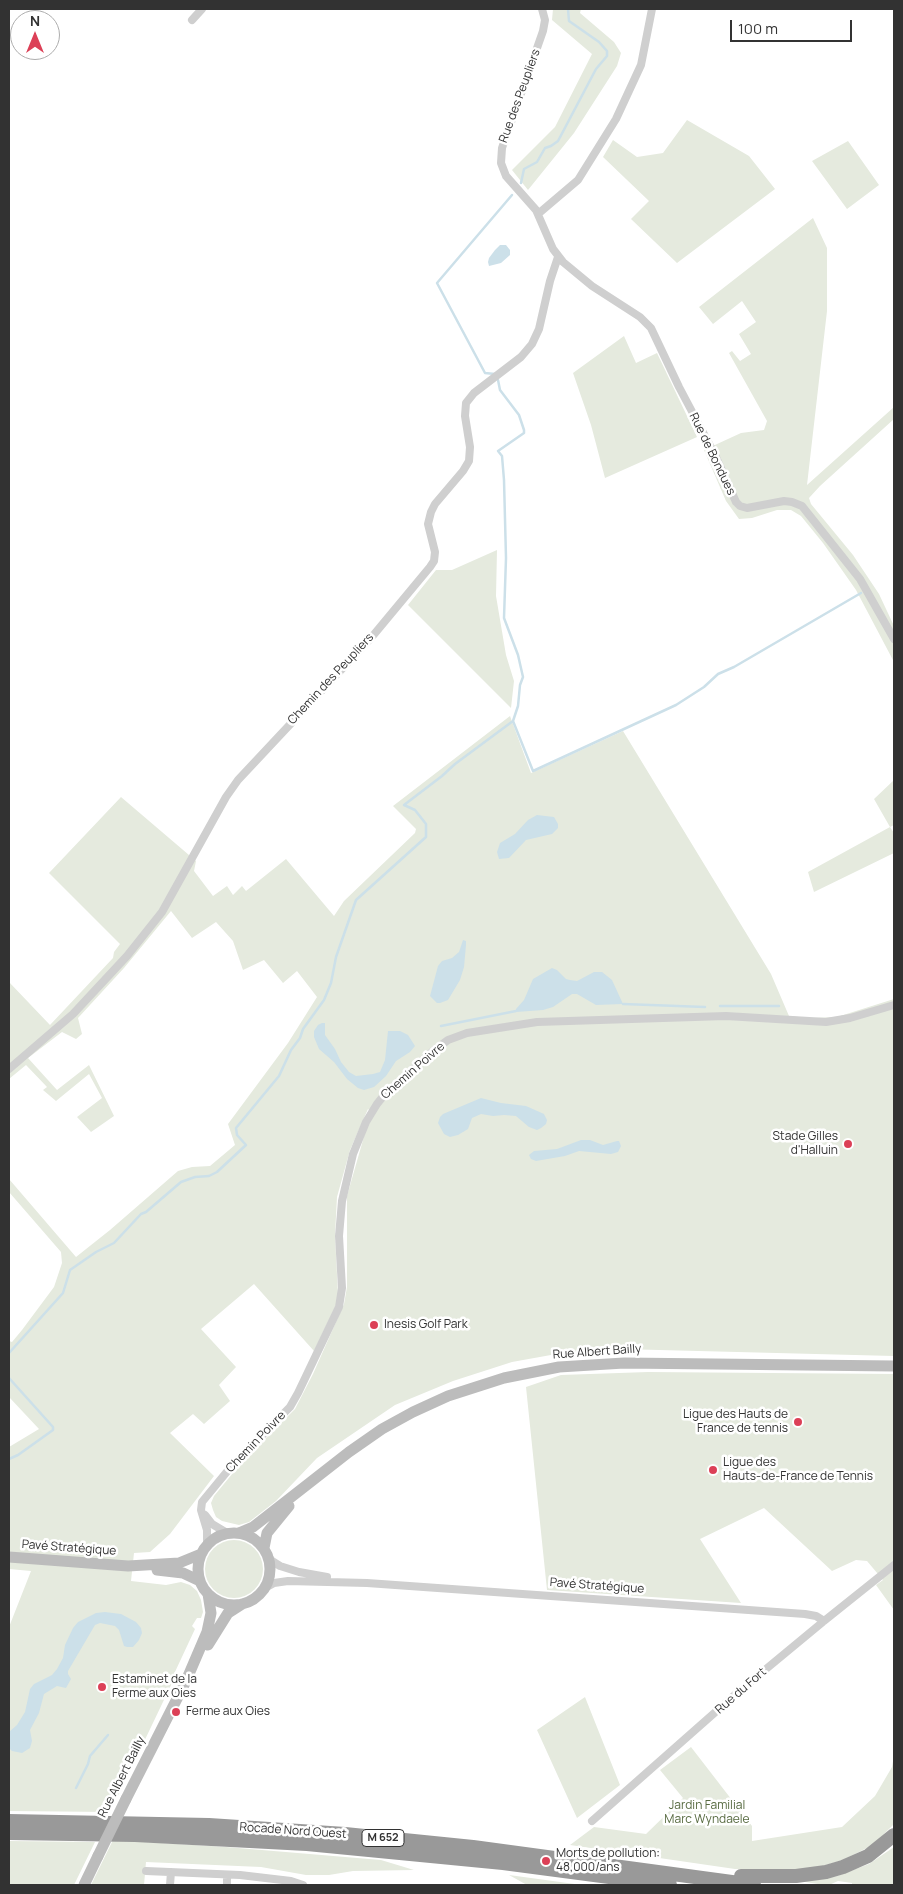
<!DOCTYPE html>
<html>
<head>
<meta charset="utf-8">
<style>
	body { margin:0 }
	#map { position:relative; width:903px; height:1894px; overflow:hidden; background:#fff; font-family:Manrope,sans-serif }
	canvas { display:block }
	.frame { position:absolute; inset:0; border:10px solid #323232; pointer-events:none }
	.north { position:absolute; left:10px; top:10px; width:50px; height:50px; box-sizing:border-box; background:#fff; border:1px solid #adadad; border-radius:50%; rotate:0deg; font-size:14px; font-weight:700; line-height:20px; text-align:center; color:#323232 }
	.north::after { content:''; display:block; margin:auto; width:18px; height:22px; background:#dc4057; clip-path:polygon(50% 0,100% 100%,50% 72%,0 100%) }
	.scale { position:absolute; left:730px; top:20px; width:122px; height:22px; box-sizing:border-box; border:2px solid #323232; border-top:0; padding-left:6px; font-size:15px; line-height:18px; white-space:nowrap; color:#323232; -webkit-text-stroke:4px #fff; paint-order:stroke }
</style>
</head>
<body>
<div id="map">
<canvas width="903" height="1894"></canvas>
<div class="frame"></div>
<div class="north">N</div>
<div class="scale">100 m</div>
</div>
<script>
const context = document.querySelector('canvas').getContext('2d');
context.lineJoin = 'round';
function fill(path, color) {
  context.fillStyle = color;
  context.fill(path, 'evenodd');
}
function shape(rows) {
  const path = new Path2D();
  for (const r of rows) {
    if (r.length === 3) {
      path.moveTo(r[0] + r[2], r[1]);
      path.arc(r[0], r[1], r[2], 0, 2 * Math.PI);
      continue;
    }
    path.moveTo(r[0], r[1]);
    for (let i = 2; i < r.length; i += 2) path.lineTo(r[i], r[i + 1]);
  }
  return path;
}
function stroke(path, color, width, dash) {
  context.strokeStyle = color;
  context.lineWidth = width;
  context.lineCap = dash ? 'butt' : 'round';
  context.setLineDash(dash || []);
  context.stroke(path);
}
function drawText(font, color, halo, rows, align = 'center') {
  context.font = font + ' Manrope,sans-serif';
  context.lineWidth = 5;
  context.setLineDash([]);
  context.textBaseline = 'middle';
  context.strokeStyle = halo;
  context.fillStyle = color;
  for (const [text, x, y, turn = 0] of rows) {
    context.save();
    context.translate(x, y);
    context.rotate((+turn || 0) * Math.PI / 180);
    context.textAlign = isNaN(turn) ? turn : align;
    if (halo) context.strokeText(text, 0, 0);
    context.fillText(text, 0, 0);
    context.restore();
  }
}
const green = shape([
	[553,9,581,9,580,13,614,42,621,53,617,66,574,133,528,190,512,170,555,127,592,54,552,20],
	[687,120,749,156,775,189,677,263,631,219,649,201,603,157,613,140,637,157,663,153],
	[848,141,879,185,847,209,812,161],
	[813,218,827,248,827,311,807,485,894,407,894,419,820,486,809,498,811,504,853,555,879,594,894,626,894,662,856,590,823,543,801,516,791,510,777,510,752,518,739,519,726,501,704,450,741,433,764,430,767,421,729,353,732,351,740,361,751,354,739,334,756,322,742,301,713,324,699,307],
	[624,336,636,363,657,353,697,437,605,478,591,425,573,373],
	[497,550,496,596,506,655,514,681,511,708,408,605,436,570,452,570],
	[510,716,531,773,623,731,771,974,789,1016,809,1018,837,1017,894,999,894,1356,620,1349,562,1353,512,1362,453,1381,395,1405,317,1458,276,1501,249,1522,239,1525,222,1521,216,1517,213,1510,211,1503,214,1496,242,1462,295,1409,313,1374,344,1304,347,1287,347,1196,371,1112,368,1109,350,1150,337,1197,335,1235,338,1294,336,1305,314,1351,254,1284,201,1329,236,1367,219,1385,230,1401,204,1424,193,1414,170,1433,214,1476,170,1534,150,1552,134,1553,131,1581,166,1585,181,1582,190,1585,197,1591,201,1600,203,1612,201,1618,197,1618,192,1626,195,1629,174,1674,173,1681,119,1794,109,1812,9,1811,9,1627,31,1571,9,1569,9,1447,39,1429,9,1397,9,1341,12,1342,22,1330,54,1287,62,1263,61,1252,9,1192,9,1179,76,1257,110,1230,178,1171,192,1167,210,1166,235,1145,228,1124,288,1043,317,997,297,971,283,983,264,960,243,970,233,941,216,922,192,938,171,911,124,968,78,1018,82,1034,76,1039,62,1032,28,1058,57,1090,89,1065,114,1116,91,1132,77,1117,102,1098,89,1074,56,1101,43,1090,47,1087,26,1065,9,1079,9,982,50,1025,113,958,114,952,120,944,49,873,121,797,196,861,194,871,213,896,227,886,233,895,242,886,246,891,286,859,334,916,344,901,415,833,416,829,393,806],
	[894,780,894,825,890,827,894,833,894,853,814,892,808,872,890,827,874,799],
	[648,1372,894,1374,894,1610,876,1585,883,1580,867,1561,856,1560,832,1571,764,1508,700,1539,741,1603,547,1590,526,1387,561,1375],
	[234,1569,29],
	[585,1697,620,1785,577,1818,537,1730],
	[691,1747,752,1826,752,1841,842,1827,875,1796,892,1767,894,1755,894,1824,873,1845,843,1860,812,1869,735,1869,570,1845,594,1827,646,1834,683,1798,660,1770],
	[113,1840,226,1847,381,1860,414,1870,353,1871,329,1875,306,1875,261,1867,146,1862,144,1885,91,1885],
	[9,1841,95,1842,74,1885,10,1885,9,1882],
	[894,1847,894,1885,852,1885,852,1883,838,1881,829,1885,824,1885,799,1881,837,1876,869,1864],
	[509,1875,582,1885,527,1885]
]);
const water = shape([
	[500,245,506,245,510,250,510,255,501,263,489,266,488,262,489,258,495,250],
	[537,815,554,817,558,824,558,828,552,834,526,840,509,858,499,859,497,852,500,843,515,834,528,820],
	[463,940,466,941,466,945,464,967,460,980,448,1000,440,1003,437,1003,430,996,438,966,442,961,452,958,459,952],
	[552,968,557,970,566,979,570,980,577,981,594,972,602,972,612,980,623,1004,596,1005,577,994,572,994,553,1007,543,1010,516,1012,516,1009,524,1000,533,979],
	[322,1023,325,1023,325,1035,335,1049,341,1062,349,1072,356,1076,373,1074,380,1072,385,1060,388,1031,400,1031,408,1035,415,1046,410,1052,396,1061,386,1076,374,1087,364,1090,358,1088,347,1079,334,1062,319,1049,314,1037,314,1031,318,1025],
	[481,1098,501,1103,526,1106,544,1114,547,1120,546,1124,541,1128,537,1130,529,1127,516,1116,504,1115,493,1116,481,1114,472,1118,468,1129,458,1135,450,1137,444,1134,438,1123,440,1117,443,1114],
	[581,1140,590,1140,603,1145,617,1141,619,1141,621,1146,618,1152,611,1154,579,1151,565,1156,536,1161,531,1159,529,1155,534,1151,557,1149],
	[105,1612,121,1614,136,1622,141,1628,142,1633,139,1640,133,1647,127,1647,124,1646,119,1630,115,1626,100,1623,95,1625,68,1671,68,1674,71,1679,66,1688,57,1686,44,1694,39,1713,30,1730,32,1741,30,1748,22,1753,12,1751,9,1748,9,1732,17,1725,25,1712,30,1689,34,1684,52,1675,57,1669,63,1658,65,1645,73,1628,78,1622,96,1613]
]);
const stream = shape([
	[521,183,524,169,537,162,545,148,551,146,558,141,596,69,607,56,607,51,599,42,569,21,568,9],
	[495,374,485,373,437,283,512,195],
	[513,721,533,771,676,705,704,687,718,674,734,667,861,593],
	[623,1004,705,1007],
	[720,1006,779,1006],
	[441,1026,516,1011],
	[9,1353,63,1293,70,1270,96,1252,114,1243,141,1214,146,1212,181,1182,195,1177,209,1176,217,1172,246,1145,237,1135,236,1128,279,1076,291,1050,300,1038,303,1029,324,1000,331,983,336,957,356,900,426,837,426,824,415,810,404,805,442,776,455,764,513,721,518,706,520,685,523,677,518,655,504,618,506,558,504,480,502,456,498,451,524,433,524,430,519,415,500,390,498,380],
	[9,1378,53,1427,53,1430,18,1455,9,1459],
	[76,1788,88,1764,90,1756,108,1735]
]);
const street = shape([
	[542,9,545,20,543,31,502,148,501,163,506,176,536,210,553,249,563,262,592,286,640,317,651,328,679,387,715,455,736,502,740,506,747,508,784,501,792,502,802,506,860,579,894,639],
	[192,20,202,9],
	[538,214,578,180,616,119,641,65,652,9],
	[9,1069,73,1014,127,956,162,912,226,797,238,780,371,638,430,567,434,561,435,552,428,524,431,512,435,504,463,471,469,461,470,447,465,416,466,403,474,393,521,357,532,344,539,329,550,281,558,257],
	[205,1515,212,1524,227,1533],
	[207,1544,207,1530,201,1510,202,1502,230,1468,290,1407,298,1393,339,1307,342,1288,339,1236,342,1201,353,1154,366,1122,377,1104,385,1094,432,1052,448,1040,467,1033,537,1022,726,1016,826,1022,850,1018,894,1005],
	[267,1555,272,1561,280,1566,299,1572,327,1577],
	[265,1588,274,1583,288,1581,367,1583,805,1614,816,1616,824,1621],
	[592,1821,737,1693,824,1621,894,1565],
	[146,1871,240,1875,291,1881,303,1885],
	[170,1885,171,1872],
	[227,1885,227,1875]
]);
const secondary = shape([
	[234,1569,36],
	[239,1533,253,1527,262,1520,349,1452,382,1429,413,1412,448,1396,504,1378,559,1367,624,1363,894,1366],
	[264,1548,267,1533,289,1506],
	[9,1557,128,1566,179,1563,201,1554],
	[157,1570,183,1573,200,1581],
	[208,1645,228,1613,242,1604],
	[126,1799,186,1681,207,1632,211,1613,208,1594],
	[84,1885,98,1856]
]);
const highway = shape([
	[9,1821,209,1825,345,1834,473,1847,754,1885],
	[9,1833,135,1835,307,1844,503,1863,670,1885],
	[741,1876,796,1876,826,1872,843,1867,868,1856,894,1835]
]);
const secondaryBridge = shape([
	[98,1856,126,1799]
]);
const markers = [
	[848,1144,5,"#dc4057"],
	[374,1325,5,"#dc4057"],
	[798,1422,5,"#dc4057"],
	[713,1470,5,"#dc4057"],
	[102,1687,5,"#dc4057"],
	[176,1712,5,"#dc4057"],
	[546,1861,5,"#dc4057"]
];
const shields = [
	[383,1838,42]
];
const shieldNames = [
	["M 652",383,1838]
];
const streetNames = [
	["Rue des Peupliers",520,96,-70],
	["Rue de Bondues",712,454,64],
	["Chemin des Peupliers",331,679,-47],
	["Chemin Poivre",413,1071,-41],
	["Rue Albert Bailly",597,1352,-4],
	["Chemin Poivre",256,1442,-46],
	["Pavé Stratégique",69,1548,4],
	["Pavé Stratégique",597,1586,4],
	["Rue du Fort",741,1691,-41],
	["Rue Albert Bailly",122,1777,-63],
	["Rocade Nord Ouest",293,1831,4]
];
const poiNames = [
	["Stade Gilles",838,1137,"right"],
	["d'Halluin",838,1151,"right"],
	["Inesis Golf Park",384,1325],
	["Ligue des Hauts de",788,1415,"right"],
	["France de tennis",788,1429,"right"],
	["Ligue des",723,1463],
	["Hauts-de-France de Tennis",723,1477],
	["Estaminet de la",112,1680],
	["Ferme aux Oies",112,1694],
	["Ferme aux Oies",186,1712],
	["Morts de pollution:",556,1854],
	["48,000/ans",556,1868]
];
const parkNames = [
	["Jardin Familial",707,1806],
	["Marc Wyndaele",707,1820]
];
fill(green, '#e5eade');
fill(water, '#cce0e9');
stroke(stream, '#cce0e9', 2.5);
stroke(street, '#cfcfcf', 8);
stroke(secondary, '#bcbcbc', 11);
stroke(highway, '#999', 14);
stroke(secondaryBridge, '#bcbcbc', 11);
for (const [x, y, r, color] of markers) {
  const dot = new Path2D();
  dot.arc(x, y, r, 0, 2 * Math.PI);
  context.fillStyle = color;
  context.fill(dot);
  stroke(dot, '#fff', 2);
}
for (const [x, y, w] of shields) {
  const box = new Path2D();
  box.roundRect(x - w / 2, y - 8.5, w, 17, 4);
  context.fillStyle = '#fff';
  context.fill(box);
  stroke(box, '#323232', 1);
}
drawText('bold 11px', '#323232', null, shieldNames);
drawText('12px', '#323232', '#fff', streetNames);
drawText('12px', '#323232', '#fff', poiNames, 'left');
drawText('12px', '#586b41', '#fff', parkNames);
</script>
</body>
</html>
